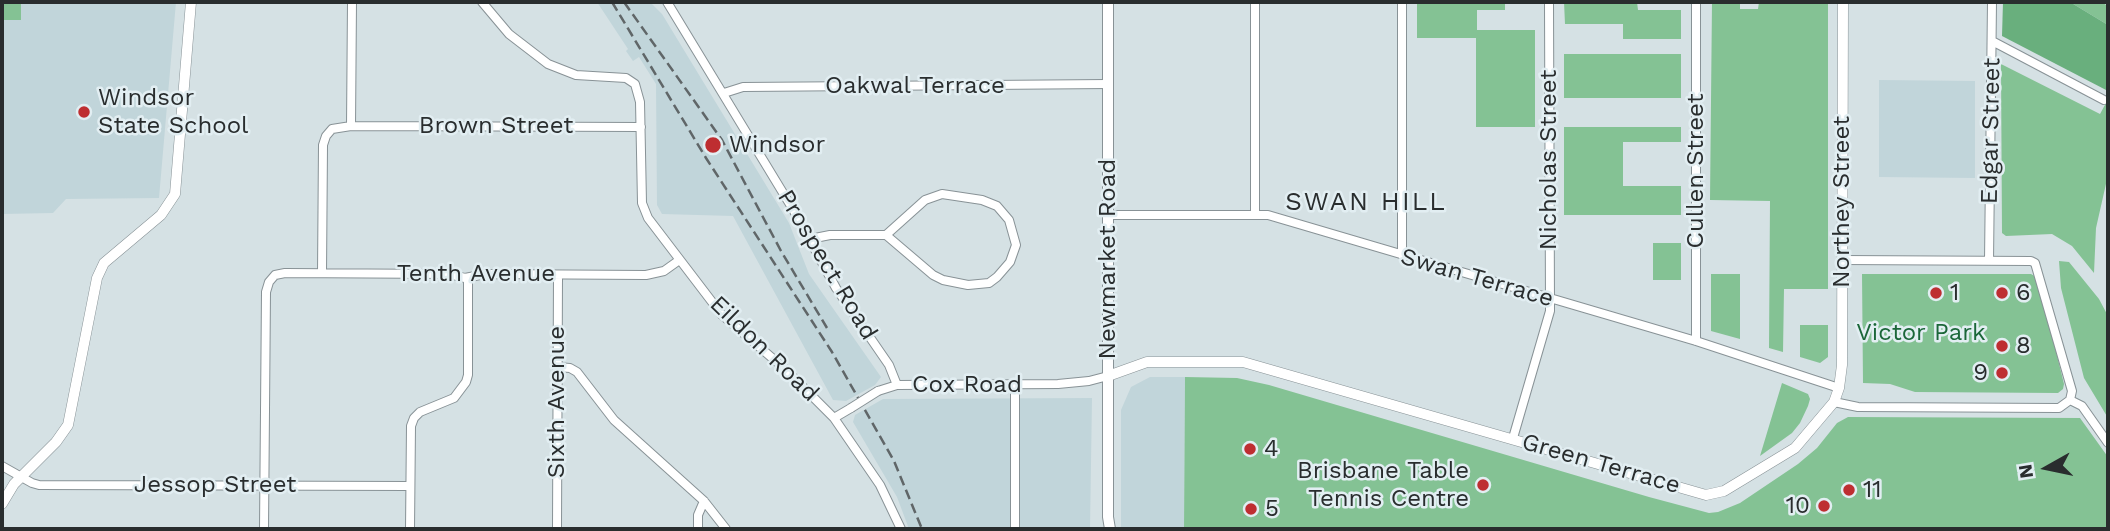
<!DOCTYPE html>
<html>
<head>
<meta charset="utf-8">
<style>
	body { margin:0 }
	#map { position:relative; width:2110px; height:531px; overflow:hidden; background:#d5e1e4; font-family:"Work Sans",sans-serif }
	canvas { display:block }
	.frame { position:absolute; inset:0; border:4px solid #292d2e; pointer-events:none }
	.north { position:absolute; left:2012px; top:433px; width:70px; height:70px; -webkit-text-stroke:5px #e2eef2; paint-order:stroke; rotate:261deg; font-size:19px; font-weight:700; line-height:28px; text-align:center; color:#292d2e }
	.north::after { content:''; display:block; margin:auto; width:24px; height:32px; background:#292d2e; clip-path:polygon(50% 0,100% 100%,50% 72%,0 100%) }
</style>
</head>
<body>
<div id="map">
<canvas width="2110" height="531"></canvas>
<div class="frame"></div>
<div class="north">N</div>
</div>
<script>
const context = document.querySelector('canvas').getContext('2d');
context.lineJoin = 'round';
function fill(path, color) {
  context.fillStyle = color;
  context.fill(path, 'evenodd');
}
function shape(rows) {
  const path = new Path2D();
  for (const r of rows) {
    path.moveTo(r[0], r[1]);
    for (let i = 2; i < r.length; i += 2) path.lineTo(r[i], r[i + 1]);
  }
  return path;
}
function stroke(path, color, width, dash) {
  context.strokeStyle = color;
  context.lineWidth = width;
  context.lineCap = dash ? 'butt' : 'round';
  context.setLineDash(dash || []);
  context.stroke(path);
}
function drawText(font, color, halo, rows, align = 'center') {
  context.font = font + ' "Work Sans",sans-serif';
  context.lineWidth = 5;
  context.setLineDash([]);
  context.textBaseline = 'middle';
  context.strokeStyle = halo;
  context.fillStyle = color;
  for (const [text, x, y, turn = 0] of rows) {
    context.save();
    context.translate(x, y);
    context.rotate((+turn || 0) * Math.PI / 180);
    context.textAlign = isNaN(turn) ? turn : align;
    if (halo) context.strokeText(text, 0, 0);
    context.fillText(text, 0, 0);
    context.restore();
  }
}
const built = shape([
	[2,2,176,2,159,198,66,199,53,213,2,214],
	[597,2,650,2,662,14,789,223,809,274,881,377,875,385,846,401,833,400,733,216,662,214,657,205,656,84,639,57,633,61,626,51,628,49],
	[1879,80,1975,81,1975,178,1879,177],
	[1150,377,1185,377,1184,529,1121,529,1121,410,1131,387],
	[1092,398,1090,529,909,529,897,497,853,422,855,415,883,399]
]);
const green = shape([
	[2,2,21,2,21,20,2,20],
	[1446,2,1505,2,1505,10,1477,10,1477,30,1535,30,1535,127,1476,127,1476,38,1417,38,1417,3],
	[1564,2,1637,2,1638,10,1681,10,1681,39,1623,39,1623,24,1565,24],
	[1712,2,1740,2,1740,9,1758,9,1759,2,1828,2,1828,289,1784,289,1783,352,1769,348,1770,201,1710,200],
	[2070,2,2101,2,2108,6,2108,25],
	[1564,54,1681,54,1681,98,1564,98],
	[2001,64,2100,114,2106,103,2108,104,2108,175,2096,228,2094,273,2072,246,2052,234,2006,236,2002,233],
	[1564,127,1681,127,1681,142,1623,142,1623,186,1681,186,1681,215,1564,215],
	[1653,243,1681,243,1681,280,1653,280],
	[2059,261,2069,262,2099,299,2108,316,2108,418,2084,378,2061,288],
	[1711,274,1740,274,1740,339,1711,331],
	[1862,274,2031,274,2038,278,2064,384,2063,389,2058,393,1915,392,1890,384,1863,383],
	[1800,325,1828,325,1828,357,1820,363,1800,357],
	[1185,377,1237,378,1269,385,1649,497,1709,513,1718,512,1740,503,1798,464,1817,448,1837,423,1848,417,2080,418,2108,457,2108,529,1184,529],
	[1782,383,1808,394,1810,399,1808,406,1800,423,1792,433,1760,456]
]);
const forest = shape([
	[2003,2,2070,2,2108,25,2108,91,2002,36]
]);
const minor = shape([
	[482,2,509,34,548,64,576,75,626,78,635,84,640,102,642,203,648,218,722,315,785,369,834,418,880,485,901,529],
	[667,2,794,211,836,288,889,365,897,385],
	[1402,2,1402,255],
	[1696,2,1696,341],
	[1992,41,2104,100],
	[724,93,743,87,1108,84],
	[351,126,641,127],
	[1108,215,1268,215,1696,341,1839,388],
	[1255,215,1255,2],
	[810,239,830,235,886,235,925,200,942,194,982,200,997,206,1009,220,1016,245,1010,262,997,277,989,283,968,285,943,280,933,275,886,235],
	[1842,260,2031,261,2035,263,2072,391,2070,400],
	[1989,261,1992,2],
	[322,273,323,145,326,136,332,129,351,126,352,2],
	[557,367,570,368,577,372,614,420,704,501,726,529],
	[1015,385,1015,529],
	[878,391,897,385,1058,384,1089,381,1108,376],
	[2070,400,2082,406,2108,443],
	[1834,402,1858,407,2059,408,2070,400],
	[834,418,851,408],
	[1513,438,1550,311,1549,2],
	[2,466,32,483,39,485,410,486],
	[264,529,266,292,269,282,275,275,285,273,449,274,465,278,485,274,646,275,664,271,678,261],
	[410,529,411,426,414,418,420,412,454,398,466,382,468,375,468,278],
	[557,529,558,275],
	[698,529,698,515,704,501]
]);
const tertiary = shape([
	[1108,376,1147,362,1243,362,1706,495,1724,491,1795,448,1834,402,1839,388,1842,365,1843,2],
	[2,504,14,484,56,442,68,425,97,278,104,263,161,215,175,194,191,2]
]);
const secondary = shape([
	[1108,2,1108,517,1110,529]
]);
const rail = shape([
	[612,2,706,158,832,352,894,461,922,529],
	[624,2,722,140,781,251,827,328]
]);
const minorBridge = shape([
	[851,408,878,391]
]);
const markers = [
	[84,112,7,"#be2e31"],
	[713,145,9,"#be2e31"],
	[1936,293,7,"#be2e31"],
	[2002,293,7,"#be2e31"],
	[2002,346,7,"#be2e31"],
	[2002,373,7,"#be2e31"],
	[1250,449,7,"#be2e31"],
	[1483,485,7,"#be2e31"],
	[1849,490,7,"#be2e31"],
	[1824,506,7,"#be2e31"],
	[1251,509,7,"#be2e31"]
];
const streetNames = [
	["Oakwal Terrace",915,86],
	["Brown Street",496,126],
	["Edgar Street",1991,131,-89],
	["Nicholas Street",1549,160,-90],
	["Cullen Street",1696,171,-90],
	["Northey Street",1842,202,-90],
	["Newmarket Road",1108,259,-90],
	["Prospect Road",827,265,59],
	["Tenth Avenue",476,274],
	["Swan Terrace",1477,278,16],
	["Eildon Road",764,349,44],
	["Cox Road",967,385],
	["Sixth Avenue",557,402,-90],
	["Green Terrace",1601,464,16],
	["Jessop Street",215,485]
];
const poiNames = [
	["Windsor",98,98],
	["State School",98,126],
	["Windsor",729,145],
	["1",1950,293],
	["6",2016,293],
	["8",2016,346],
	["9",1988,373,"right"],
	["4",1264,449],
	["Brisbane Table",1469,471,"right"],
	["Tennis Centre",1469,499,"right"],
	["11",1863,490],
	["10",1810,506,"right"],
	["5",1265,509]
];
const parkNames = [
	["Victor Park",1921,333]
];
const neighbourhoodNames = [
	["SWAN HILL",1366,202]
];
fill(built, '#c1d5da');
fill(green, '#84c294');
fill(forest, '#69af7d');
stroke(minor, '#889296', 10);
stroke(tertiary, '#889296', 11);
stroke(secondary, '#889296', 12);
stroke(minor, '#fff', 8);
stroke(tertiary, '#fff', 10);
stroke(secondary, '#fff', 10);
stroke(rail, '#606668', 2.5, [10, 5]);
stroke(minorBridge, '#889296', 10, []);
stroke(minorBridge, '#fff', 8);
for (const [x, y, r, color] of markers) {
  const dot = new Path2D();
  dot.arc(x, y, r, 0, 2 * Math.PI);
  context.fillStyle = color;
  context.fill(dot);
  stroke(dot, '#e2eef2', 2.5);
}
drawText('24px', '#292d2e', '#e2eef2', streetNames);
drawText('24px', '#292d2e', '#e2eef2', poiNames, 'left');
drawText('24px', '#1b6739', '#e2eef2', parkNames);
context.letterSpacing = '2px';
drawText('26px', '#292d2e', '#e2eef2', neighbourhoodNames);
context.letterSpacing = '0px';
</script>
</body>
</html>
